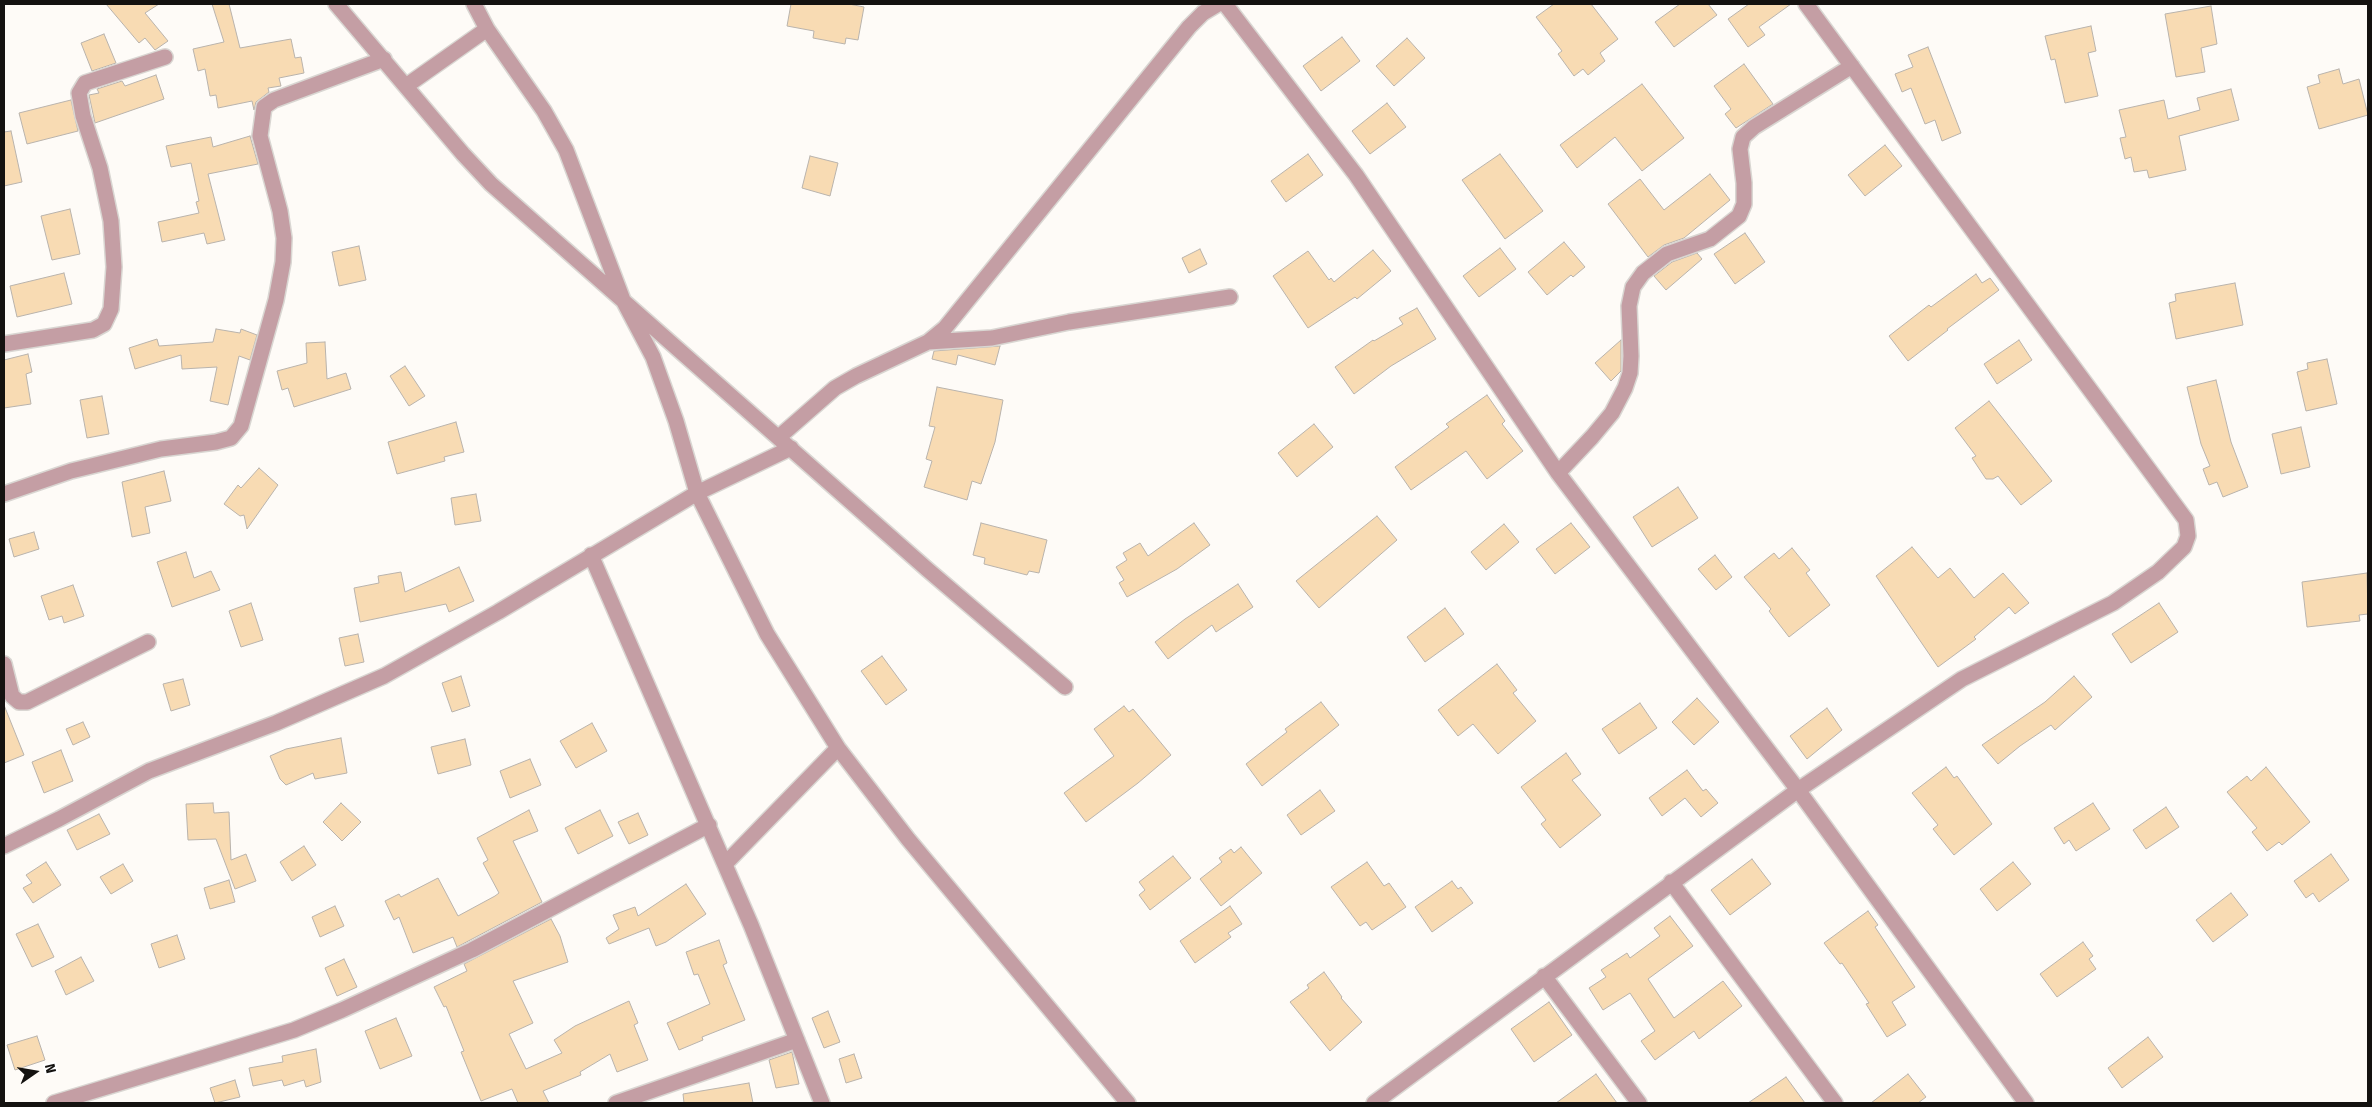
<!DOCTYPE html>
<html>
<head>
<meta charset="utf-8">
<style>
	body { margin:0 }
	#map { position:relative; width:2372px; height:1107px; overflow:hidden; background:#fefbf7; font-family:"Fira Sans",sans-serif }
	canvas { display:block }
	.frame { position:absolute; inset:0; border:5px solid #141210; pointer-events:none }
	.north { position:absolute; left:10px; top:1047px; width:50px; height:50px; -webkit-text-stroke:4px #fff; paint-order:stroke; rotate:77deg; font-size:14px; font-weight:700; line-height:20px; text-align:center; color:#141210 }
	.north::after { content:''; display:block; margin:auto; width:18px; height:22px; background:#141210; clip-path:polygon(50% 0,100% 100%,50% 72%,0 100%) }
</style>
</head>
<body>
<div id="map">
<canvas width="2372" height="1107"></canvas>
<div class="frame"></div>
<div class="north">N</div>
</div>
<script>
const context = document.querySelector('canvas').getContext('2d');
context.lineJoin = 'round';
function fill(path, color) {
  context.fillStyle = color;
  context.fill(path, 'evenodd');
}
function shape(rows) {
  const path = new Path2D();
  for (const r of rows) {
    path.moveTo(r[0], r[1]);
    for (let i = 2; i < r.length; i += 2) path.lineTo(r[i], r[i + 1]);
  }
  return path;
}
function stroke(path, color, width, dash) {
  context.strokeStyle = color;
  context.lineWidth = width;
  context.lineCap = dash ? 'butt' : 'round';
  context.setLineDash(dash || []);
  context.stroke(path);
}
const building = shape([
	[106,4,159,4,145,13,168,41,155,50,145,38,139,43,106,4],
	[212,4,229,4,240,48,291,39,295,58,301,57,304,73,279,78,281,86,268,88,269,92,256,102,254,110,252,101,218,108,216,95,210,96,205,69,198,71,193,49,224,42,212,4],
	[791,4,849,4,864,7,858,40,846,38,845,44,813,38,814,31,787,26,791,4],
	[1554,4,1591,4,1618,39,1600,53,1605,61,1588,75,1583,69,1574,76,1558,54,1562,51,1536,17,1554,4],
	[1680,4,1708,4,1717,15,1674,47,1655,22,1680,4],
	[1749,4,1791,4,1759,27,1765,35,1748,47,1728,19,1749,4],
	[2211,6,2217,44,2201,48,2205,72,2176,77,2165,14,2211,6],
	[2091,26,2096,51,2088,53,2098,96,2065,103,2055,59,2051,60,2045,36,2091,26],
	[104,34,116,63,92,71,81,43,104,34],
	[1342,37,1360,61,1321,91,1303,66,1342,37],
	[1407,38,1425,58,1394,86,1376,66,1407,38],
	[1928,47,1961,133,1942,141,1935,120,1925,124,1911,88,1902,92,1895,74,1913,67,1908,55,1928,47],
	[1744,64,1773,104,1736,128,1725,114,1731,109,1714,86,1744,64],
	[2339,69,2343,84,2359,79,2368,115,2319,129,2307,87,2320,83,2318,75,2339,69],
	[156,75,164,99,95,123,89,95,99,93,97,89,122,81,125,86,156,75],
	[1642,84,1684,138,1642,171,1615,137,1577,168,1560,145,1642,84],
	[2231,89,2239,120,2179,136,2186,170,2149,178,2147,170,2134,172,2131,157,2125,159,2120,138,2126,137,2119,110,2164,100,2168,119,2200,110,2197,98,2231,89],
	[71,100,78,131,27,144,19,113,71,100],
	[1387,103,1406,127,1370,154,1352,131,1387,103],
	[11,131,22,182,4,186,4,132,11,131],
	[250,136,258,164,208,174,225,240,207,244,204,233,162,242,158,222,199,213,196,202,199,201,191,163,171,167,166,146,211,137,213,147,250,136],
	[1885,145,1902,166,1865,196,1848,175,1885,145],
	[1308,154,1323,175,1286,202,1271,181,1308,154],
	[1500,154,1543,211,1505,239,1462,180,1500,154],
	[810,156,838,163,830,196,802,188,810,156],
	[1710,174,1730,200,1684,238,1664,245,1648,257,1608,204,1640,179,1664,210,1710,174],
	[70,209,80,254,52,260,41,216,70,209],
	[1745,233,1765,262,1735,284,1714,254,1745,233],
	[1564,242,1585,267,1573,277,1571,275,1547,295,1528,272,1564,242],
	[359,246,366,280,339,286,332,252,359,246],
	[1500,248,1516,269,1479,297,1463,276,1500,248],
	[1200,249,1207,264,1189,273,1182,258,1200,249],
	[1373,250,1391,271,1357,299,1355,297,1308,328,1273,276,1308,251,1329,280,1331,278,1334,282,1373,250],
	[1697,253,1702,259,1666,290,1654,276,1672,262,1697,253],
	[64,273,72,304,17,317,10,286,64,273],
	[1976,274,1982,283,1990,278,1999,290,1947,329,1948,330,1908,361,1889,336,1929,305,1931,307,1976,274],
	[2235,283,2243,325,2176,339,2169,303,2176,301,2175,294,2235,283],
	[1417,308,1436,339,1391,366,1354,394,1335,367,1373,340,1374,341,1403,324,1399,318,1417,308],
	[216,329,240,333,241,329,257,335,250,360,239,356,228,405,210,401,217,367,182,369,181,355,135,369,129,348,157,339,159,346,213,342,216,329],
	[1621,340,1621,371,1611,381,1595,363,1621,340],
	[2019,340,2032,360,1997,384,1984,364,2019,340],
	[325,342,327,379,346,373,351,389,294,407,288,388,282,390,277,371,307,363,306,343,325,342],
	[1000,346,995,365,958,355,956,365,932,359,934,351,1000,346],
	[28,354,32,372,26,374,31,404,4,408,4,360,28,354],
	[2327,359,2337,404,2306,411,2297,372,2308,369,2307,363,2327,359],
	[405,366,425,396,409,406,390,376,405,366],
	[2216,380,2231,442,2248,487,2223,497,2217,482,2209,485,2203,469,2210,466,2201,444,2187,387,2216,380],
	[937,387,1003,400,995,442,981,484,972,481,967,500,924,487,932,461,926,459,935,427,929,426,937,387],
	[1487,395,1505,421,1502,424,1523,451,1487,479,1466,451,1411,490,1395,467,1449,427,1446,424,1487,395],
	[102,396,109,434,87,438,80,400,102,396],
	[1989,401,2052,481,2021,505,1998,476,1993,479,1986,479,1972,458,1976,456,1955,428,1989,401],
	[456,422,464,452,444,457,445,461,397,474,388,442,456,422],
	[1314,424,1333,447,1297,477,1278,453,1314,424],
	[2301,427,2310,467,2281,474,2272,434,2301,427],
	[259,468,278,485,247,529,244,515,240,516,224,504,238,485,241,488,259,468],
	[164,471,171,501,145,507,150,533,132,537,122,482,164,471],
	[1678,487,1698,518,1652,547,1633,517,1678,487],
	[476,494,481,521,455,525,451,498,476,494],
	[1377,516,1397,540,1319,608,1296,581,1377,516],
	[981,523,1047,540,1039,573,1029,571,1027,575,984,564,985,558,973,555,981,523],
	[1194,523,1210,545,1177,569,1127,597,1119,583,1124,580,1116,567,1127,560,1123,553,1140,543,1148,556,1194,523],
	[1571,523,1590,547,1555,574,1536,549,1571,523],
	[1504,524,1519,542,1486,570,1471,552,1504,524],
	[34,532,39,549,14,557,9,539,34,532],
	[1912,547,1938,578,1950,568,1974,598,2003,573,2029,603,2015,614,2009,607,1974,637,1976,639,1938,667,1876,576,1912,547],
	[1792,548,1810,570,1806,573,1830,605,1789,637,1769,611,1771,609,1744,577,1774,553,1779,559,1792,548],
	[186,552,194,578,211,571,220,590,172,607,157,562,186,552],
	[1715,555,1732,577,1716,590,1698,569,1715,555],
	[459,567,474,601,449,612,446,604,360,622,354,588,379,583,378,576,401,572,405,592,459,567],
	[2367,573,2368,614,2359,615,2360,621,2307,627,2302,582,2367,573],
	[1238,584,1253,607,1216,632,1212,625,1168,659,1155,642,1185,619,1238,584],
	[73,585,84,616,64,623,62,616,49,620,41,596,73,585],
	[251,603,263,640,241,647,229,611,251,603],
	[2159,603,2178,632,2131,663,2112,634,2159,603],
	[1445,608,1464,634,1425,662,1407,637,1445,608],
	[358,634,364,662,345,666,339,638,358,634],
	[882,656,907,690,886,705,861,671,882,656],
	[1497,664,1517,690,1513,693,1536,721,1498,754,1473,724,1458,736,1438,710,1497,664],
	[461,676,470,706,452,712,442,683,461,676],
	[2074,676,2092,697,2055,730,2051,725,2020,746,1998,764,1982,745,2045,702,2074,676],
	[183,679,190,705,171,711,163,684,183,679],
	[1697,698,1719,722,1694,745,1672,722,1697,698],
	[1321,702,1339,725,1262,786,1246,764,1287,732,1285,729,1321,702],
	[1640,703,1657,728,1619,754,1602,729,1640,703],
	[4,705,24,755,4,763,4,705],
	[1124,706,1129,712,1133,709,1171,755,1138,783,1086,822,1064,793,1114,756,1094,729,1124,706],
	[1827,708,1842,730,1807,759,1790,736,1827,708],
	[83,722,90,737,73,745,66,729,83,722],
	[592,723,607,751,576,768,560,741,592,723],
	[341,738,347,773,315,779,313,773,286,785,280,779,270,756,286,749,341,738],
	[465,739,471,765,438,774,431,747,465,739],
	[61,750,73,781,44,793,32,762,61,750],
	[1566,753,1581,774,1572,780,1601,815,1560,848,1541,824,1546,820,1521,787,1566,753],
	[530,759,541,785,510,798,500,771,530,759],
	[1946,767,1954,778,1957,776,1992,824,1954,855,1933,829,1938,825,1912,793,1946,767],
	[2266,767,2310,822,2282,845,2279,842,2267,851,2252,832,2257,828,2227,792,2247,776,2251,781,2266,767],
	[1687,770,1703,791,1706,789,1718,803,1701,817,1685,798,1662,816,1649,798,1687,770],
	[1320,790,1335,811,1301,835,1287,815,1320,790],
	[213,803,214,813,229,812,231,860,246,854,256,881,235,889,216,839,188,840,186,804,213,803],
	[341,803,361,822,342,841,323,822,341,803],
	[2093,803,2110,829,2076,851,2069,840,2064,844,2054,828,2093,803],
	[2166,807,2179,827,2146,849,2133,830,2166,807],
	[529,810,538,831,513,841,542,902,457,947,453,937,413,953,399,917,394,920,385,901,399,894,401,897,438,878,458,916,495,896,499,893,483,863,488,860,477,838,529,810],
	[600,810,613,836,578,854,565,828,600,810],
	[638,813,648,835,629,844,618,822,638,813],
	[99,814,110,834,77,850,67,830,99,814],
	[304,846,316,865,292,881,280,862,304,846],
	[1241,847,1262,873,1221,906,1200,879,1222,862,1219,858,1231,849,1234,853,1241,847],
	[2331,854,2349,880,2319,902,2313,893,2306,898,2294,881,2331,854],
	[1173,856,1191,878,1150,910,1139,895,1145,890,1139,882,1173,856],
	[1752,859,1771,884,1730,915,1711,890,1752,859],
	[46,862,61,885,33,903,23,888,32,883,26,875,46,862],
	[1367,862,1384,886,1389,883,1406,907,1372,930,1366,922,1360,926,1331,887,1367,862],
	[2013,862,2031,884,1997,911,1980,889,2013,862],
	[123,864,133,881,111,894,100,877,123,864],
	[229,880,235,902,210,909,204,888,229,880],
	[1452,881,1458,889,1461,887,1473,903,1432,932,1415,907,1452,881],
	[686,884,706,914,666,942,656,946,649,928,609,944,606,938,619,929,613,915,635,907,638,916,686,884],
	[2231,893,2248,915,2213,942,2196,920,2231,893],
	[335,906,344,926,320,937,312,917,335,906],
	[1230,906,1242,924,1228,933,1231,937,1195,963,1180,941,1230,906],
	[1868,911,1878,925,1875,927,1915,987,1892,1002,1906,1025,1887,1037,1866,1004,1869,1003,1842,963,1840,964,1824,943,1868,911],
	[1670,916,1693,946,1648,979,1674,1018,1723,981,1742,1006,1699,1039,1694,1031,1655,1060,1641,1041,1655,1031,1630,993,1603,1010,1589,988,1606,977,1601,970,1627,953,1630,958,1660,936,1654,928,1670,916],
	[551,919,560,936,568,962,513,981,533,1023,509,1034,526,1069,562,1053,554,1040,575,1026,629,1001,638,1023,634,1025,648,1060,617,1072,610,1054,580,1072,581,1075,543,1091,549,1103,518,1103,512,1089,481,1101,461,1052,464,1051,446,1006,444,1007,434,987,467,971,464,964,551,919],
	[38,924,54,957,32,967,16,934,38,924],
	[177,935,185,959,159,968,151,944,177,935],
	[719,940,727,963,723,965,745,1020,702,1037,703,1040,679,1050,667,1023,710,1004,698,974,694,975,686,952,719,940],
	[2083,942,2093,956,2089,959,2096,969,2057,997,2040,974,2083,942],
	[81,957,94,981,66,995,55,971,81,957],
	[344,959,357,987,337,996,325,968,344,959],
	[1324,972,1342,997,1341,998,1362,1022,1330,1051,1290,1002,1309,988,1307,985,1324,972],
	[1549,1002,1572,1035,1534,1062,1511,1029,1549,1002],
	[828,1011,840,1042,824,1048,812,1018,828,1011],
	[396,1018,412,1056,380,1069,365,1031,396,1018],
	[37,1036,45,1060,15,1070,7,1045,37,1036],
	[2148,1037,2163,1057,2122,1088,2108,1068,2148,1037],
	[316,1049,321,1082,306,1087,304,1080,284,1086,282,1080,253,1086,249,1068,283,1062,282,1056,316,1049],
	[792,1052,799,1084,776,1088,769,1060,792,1052],
	[854,1054,862,1078,846,1083,839,1059,854,1054],
	[1596,1074,1617,1103,1556,1103,1596,1074],
	[1908,1074,1926,1097,1918,1103,1871,1103,1908,1074],
	[1786,1077,1805,1103,1748,1103,1786,1077],
	[235,1080,240,1097,215,1103,210,1088,235,1080],
	[749,1083,753,1103,684,1103,683,1094,749,1083]
]);
const street = shape([
	[336,4,463,154,491,184,928,570,1065,687],
	[474,4,487,29,544,111,566,150,623,300,653,357,676,421,697,493,767,634,838,748,908,839,1128,1103],
	[1225,4,1356,175,1558,473,1798,790,2026,1103],
	[406,86,487,29],
	[928,342,992,338,1069,322,1230,297],
	[4,344,93,330,104,324,111,309,114,267,111,221,100,168,83,116,79,93,85,83,165,57],
	[779,437,835,388,856,376,928,342,945,328,1189,27,1203,13,1218,4],
	[1558,473,1592,437,1612,413,1625,388,1630,373,1631,356,1629,306,1633,287,1643,273,1667,254,1710,239,1739,216,1744,204,1744,183,1740,149,1743,137,1754,127,1852,66],
	[4,494,71,471,161,449,216,442,231,438,241,426,276,300,283,262,284,238,280,211,260,136,264,107,274,100,384,59],
	[591,555,751,925,822,1103],
	[4,664,12,696,19,702,27,702,148,642],
	[4,846,59,819,149,771,276,723,384,676,498,612,697,493,791,448],
	[725,864,838,748],
	[1671,882,1835,1103],
	[1544,976,1639,1103],
	[54,1103,294,1030,342,1010,472,950,709,825],
	[616,1103,797,1040],
	[1374,1103,1798,790,1962,679,2113,603,2158,572,2184,547,2188,536,2186,520,1806,4]
]);
fill(building, '#f8dbb3');
stroke(building, '#b9b3ac', 1);
stroke(street, '#d9d6d2', 18);
stroke(street, '#c49ea4', 15);
</script>
</body>
</html>
